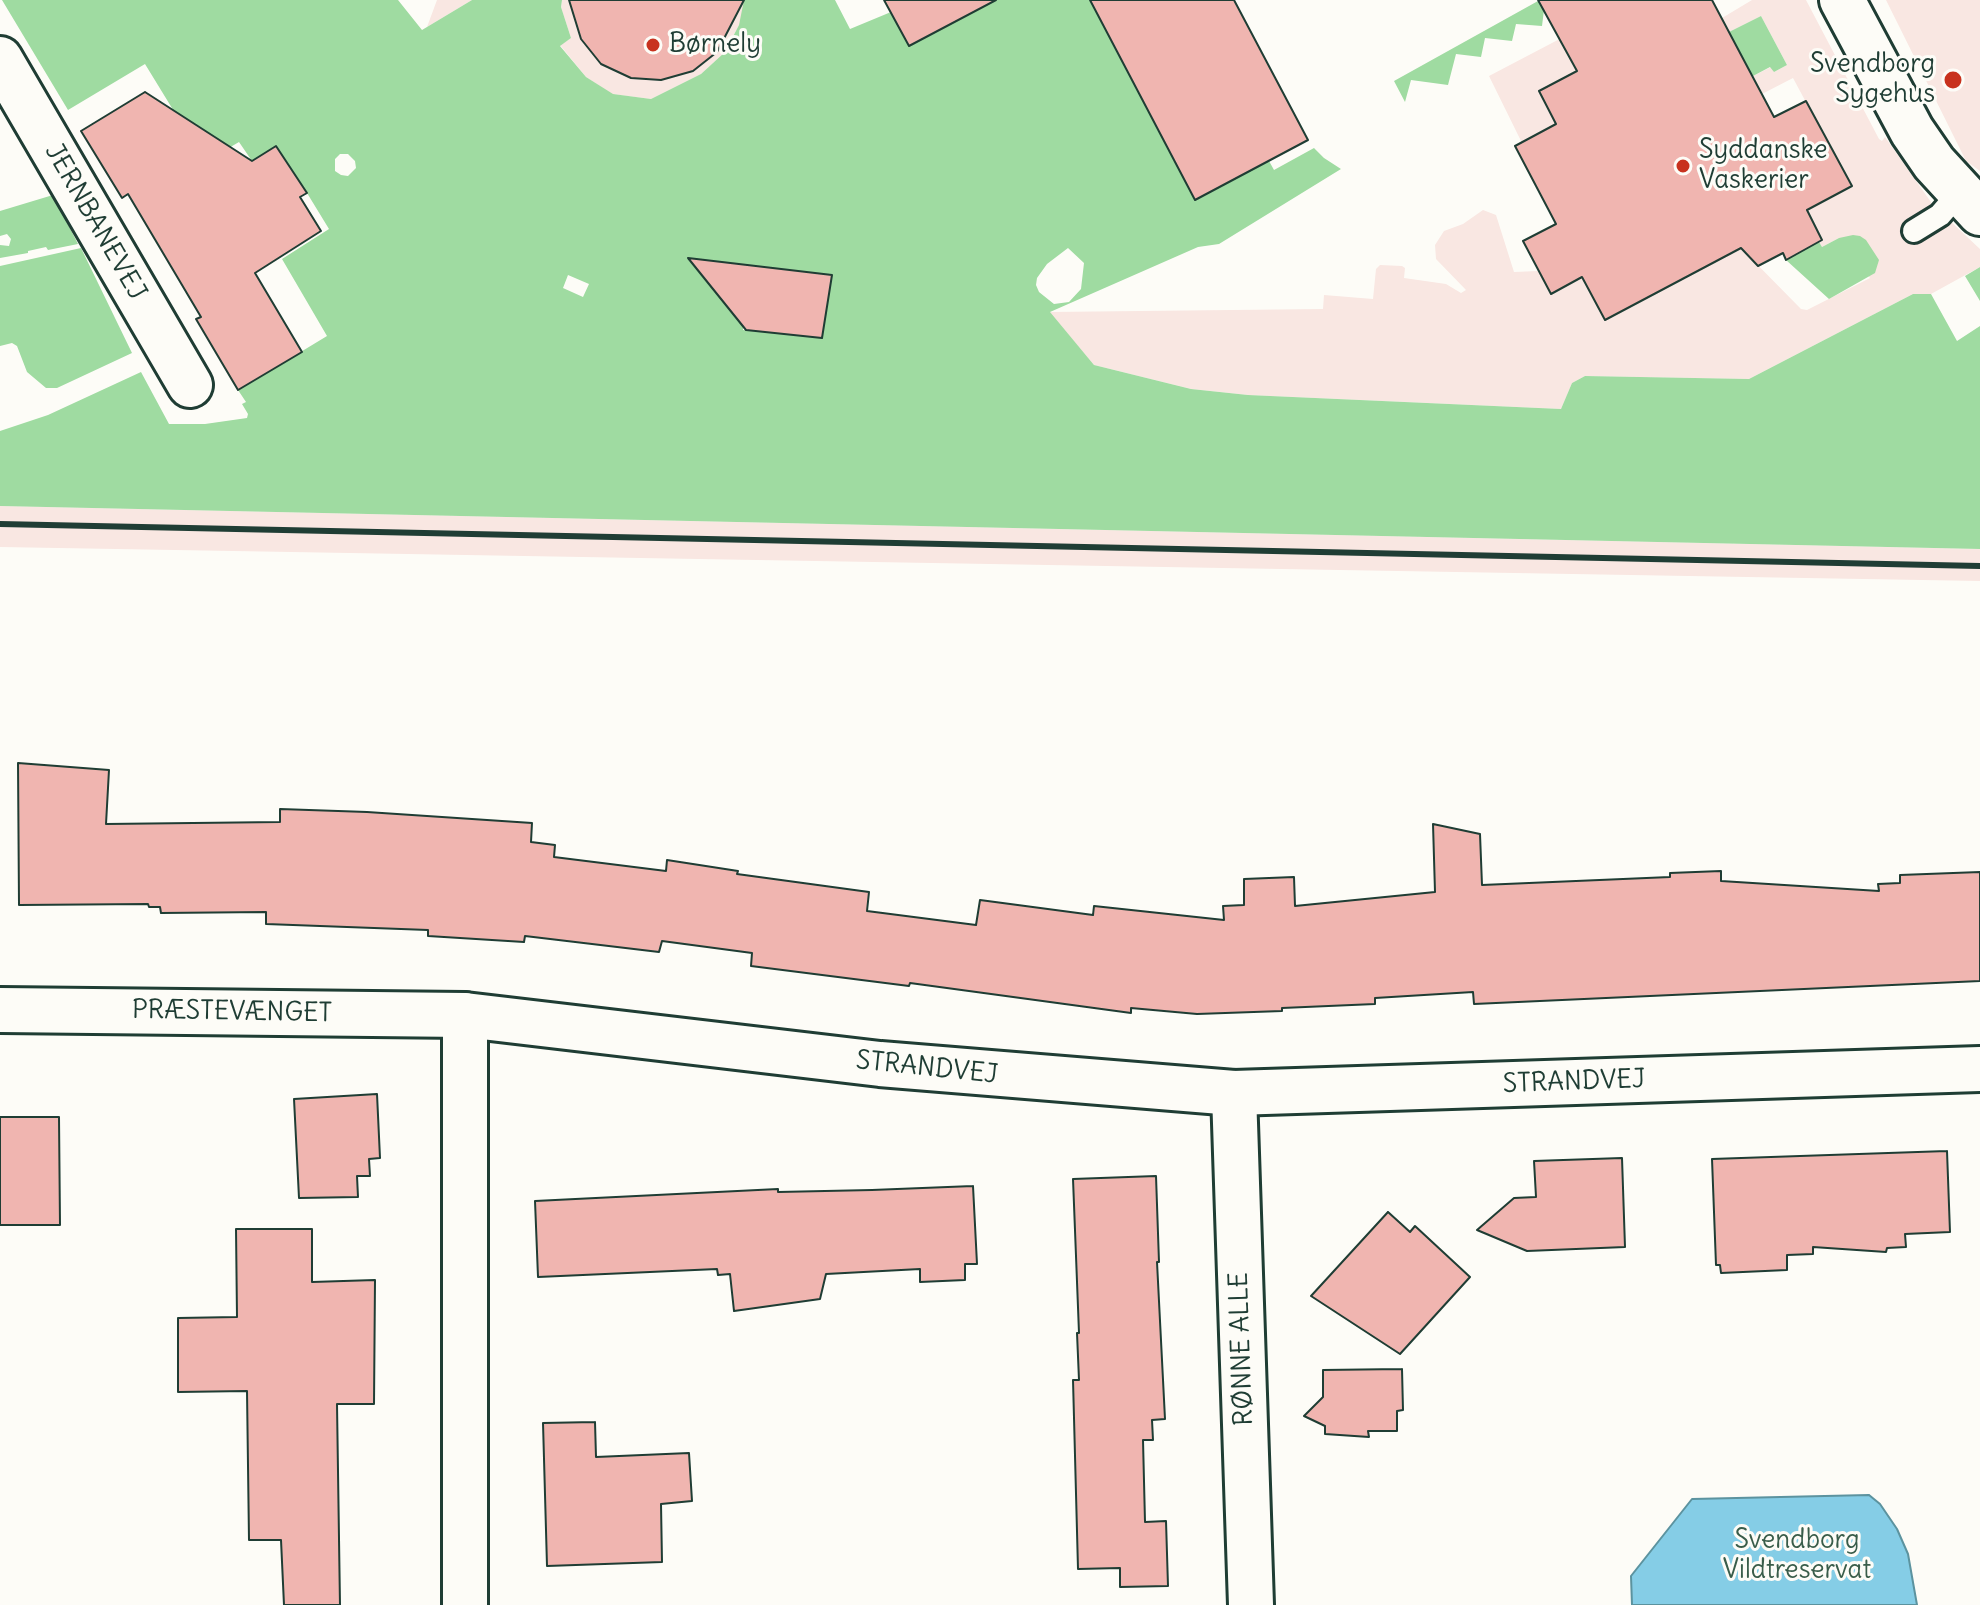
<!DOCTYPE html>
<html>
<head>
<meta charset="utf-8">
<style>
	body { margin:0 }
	canvas { display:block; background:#fdfcf7 }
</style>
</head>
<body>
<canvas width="1980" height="1605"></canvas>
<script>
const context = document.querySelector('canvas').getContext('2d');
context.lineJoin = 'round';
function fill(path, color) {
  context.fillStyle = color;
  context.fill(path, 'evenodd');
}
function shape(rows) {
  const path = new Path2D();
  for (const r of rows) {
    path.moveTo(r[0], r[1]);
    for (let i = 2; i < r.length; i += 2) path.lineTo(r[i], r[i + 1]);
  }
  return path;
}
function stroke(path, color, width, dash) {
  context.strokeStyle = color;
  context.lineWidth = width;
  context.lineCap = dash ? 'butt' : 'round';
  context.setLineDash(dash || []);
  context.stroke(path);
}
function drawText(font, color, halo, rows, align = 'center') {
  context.font = font + ' Delius,sans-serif';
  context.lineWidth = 6;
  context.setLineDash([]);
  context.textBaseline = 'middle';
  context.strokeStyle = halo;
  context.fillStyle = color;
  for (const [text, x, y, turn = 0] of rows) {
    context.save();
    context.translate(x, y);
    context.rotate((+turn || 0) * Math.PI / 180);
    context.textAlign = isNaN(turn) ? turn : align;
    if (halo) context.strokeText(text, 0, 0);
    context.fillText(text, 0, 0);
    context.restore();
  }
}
const built = shape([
	[437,0,472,0,427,27],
	[562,0,573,0,572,10,581,39,601,64,631,78,661,79,693,71,717,52,733,21,736,0,748,0,745,3,739,25,725,52,701,74,651,99,612,94,586,77,560,45,571,38,561,7],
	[1634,0,1712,0,1539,91,1557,125,1522,143,1489,76],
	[1752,0,1806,0,1879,139,1882,141,1885,137,1933,205,1980,249,1980,267,1931,294,1913,294,1749,379,1585,376,1572,383,1561,409,1248,395,1191,389,1094,365,1049,312,1323,309,1324,295,1373,299,1376,269,1380,265,1402,266,1405,268,1404,278,1446,284,1461,293,1466,290,1436,259,1435,245,1444,231,1463,224,1483,210,1496,215,1514,272,1538,271,1551,293,1582,277,1605,320,1741,248,1801,309,1807,310,1870,278,1839,238,1822,247,1819,242,1822,240,1807,210,1851,186,1793,78,1762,94,1753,76,1771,67,1774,72,1787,65,1761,16,1729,32,1722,18],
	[1886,0,1980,0,1980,171,1966,161],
	[0,506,1980,549,1980,581,0,547]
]);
const green = shape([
	[2,0,398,0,422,30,472,0,562,0,561,7,571,38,560,46,586,77,613,94,651,99,701,74,725,52,739,25,744,0,835,0,850,29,891,12,909,46,996,0,1090,0,1195,199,1269,161,1274,170,1314,148,1324,158,1341,169,1219,244,1198,247,1050,312,1094,365,1191,389,1248,395,1561,409,1572,383,1585,376,1749,379,1913,294,1931,294,1957,341,1980,326,1980,549,0,506,0,431,48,415,141,372,169,424,205,424,247,418,248,414,242,404,246,402,238,390,327,336,282,259,329,229,307,193,252,161,239,142,205,162,145,64,68,110],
	[340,154,348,154,355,161,356,168,348,176,341,175,335,171,335,159],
	[1068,248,1084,263,1081,289,1069,302,1054,304,1039,292,1036,285,1037,278,1047,264],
	[689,259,831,275,822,338,743,330,743,326],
	[568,275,589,284,583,297,563,288],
	[1538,1,1544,10,1542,26,1516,24,1512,41,1485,38,1481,57,1456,54,1448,85,1411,80,1405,102,1394,81],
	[1761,16,1787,65,1774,72,1770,67,1753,76,1729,32],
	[53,195,78,244,48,250,46,247,28,251,28,253,0,258,0,245,9,246,11,239,7,234,0,236,0,211],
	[1853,235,1860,236,1866,240,1879,260,1875,273,1829,299,1786,260,1819,242,1822,247,1839,238],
	[81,248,132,353,57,388,46,388,27,372,17,346,12,343,0,346,0,266],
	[1980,267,1980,301,1965,276]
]);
const water = shape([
	[1869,1495,1880,1504,1897,1529,1908,1554,1917,1605,1632,1605,1631,1576,1692,1499,1869,1495]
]);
const building = shape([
	[569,0,744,0,717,52,693,71,661,80,631,78,601,64,581,39,569,0],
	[884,0,996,0,909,46,884,0],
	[1090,0,1234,0,1308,140,1195,200,1090,0],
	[1538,0,1712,0,1774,117,1806,101,1852,186,1807,210,1822,240,1786,260,1783,253,1758,266,1741,248,1605,320,1582,277,1551,294,1523,241,1556,224,1515,146,1556,124,1539,91,1577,71,1538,0],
	[145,92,252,161,276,146,307,193,300,197,321,231,255,273,302,352,238,390,196,319,201,317,128,194,122,198,81,131,145,92],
	[688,258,832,275,822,338,746,330,688,258],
	[18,763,109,770,106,824,280,822,280,809,367,812,532,823,531,842,555,845,554,857,666,871,667,860,738,871,737,874,869,892,867,911,976,925,980,900,1093,915,1094,906,1224,920,1223,906,1244,905,1244,879,1294,877,1295,906,1435,892,1433,824,1480,834,1482,885,1670,877,1670,873,1721,871,1721,881,1879,891,1878,884,1900,883,1900,875,1980,872,1980,981,1474,1004,1473,992,1375,998,1375,1004,1282,1008,1282,1011,1197,1014,1131,1008,1131,1013,910,983,909,986,751,966,752,953,662,941,659,952,525,936,524,942,428,936,428,930,266,924,266,912,161,913,160,907,149,907,148,904,19,905,18,763],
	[377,1094,380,1158,369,1159,370,1176,357,1176,358,1197,299,1198,294,1099,377,1094],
	[0,1117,59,1117,60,1225,0,1225,0,1117],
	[1947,1151,1950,1232,1905,1234,1906,1247,1887,1248,1886,1252,1813,1247,1813,1254,1787,1255,1787,1270,1721,1273,1720,1265,1716,1265,1712,1159,1947,1151],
	[1622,1158,1625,1247,1527,1251,1477,1230,1514,1198,1536,1197,1534,1161,1622,1158],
	[1156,1176,1159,1262,1157,1262,1165,1419,1152,1420,1153,1440,1143,1440,1145,1522,1166,1521,1168,1586,1120,1587,1120,1568,1078,1569,1073,1380,1079,1380,1077,1333,1079,1333,1073,1179,1156,1176],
	[973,1186,977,1264,965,1264,965,1280,920,1282,920,1269,826,1274,820,1299,734,1311,730,1274,718,1275,717,1269,538,1277,535,1201,778,1189,778,1192,872,1190,973,1186],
	[1388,1212,1410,1232,1415,1226,1470,1277,1400,1354,1311,1296,1388,1212],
	[236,1229,312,1229,312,1282,375,1280,374,1404,337,1404,340,1605,284,1605,281,1540,249,1540,247,1391,178,1392,178,1318,237,1317,236,1229],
	[1402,1369,1403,1410,1397,1411,1397,1431,1368,1431,1369,1437,1325,1434,1325,1426,1304,1416,1323,1397,1323,1370,1402,1369],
	[595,1422,596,1457,689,1453,692,1501,661,1504,662,1562,547,1566,543,1423,595,1422]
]);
const lane = shape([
	[1914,231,1940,215,1959,193]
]);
const street = shape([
	[1842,0,1912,131,1934,163,1980,213],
	[0,59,190,385],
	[1234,1093,1251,1605],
	[465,1605,465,1015]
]);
const secondary = shape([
	[0,1010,465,1015,880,1064,1234,1093,1980,1069]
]);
const rail = shape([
	[0,524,1980,566]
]);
const markers = [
	[653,45,8,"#c8321e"],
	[1953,80,10,"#c8321e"],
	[1683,166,8,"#c8321e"]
];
const poiNames = [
	["Børnely",669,45],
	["Svendborg",1935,65,"right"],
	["Sygehus",1935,95,"right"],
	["Syddanske",1699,151],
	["Vaskerier",1699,181]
];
const streetNames = [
	["JERNBANEVEJ",95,222,60],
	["PRÆSTEVÆNGET",232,1012,1],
	["STRANDVEJ",927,1068,6],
	["STRANDVEJ",1574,1082,-2],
	["RØNNE ALLE",1242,1349,-92]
];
const parkNames = [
	["Svendborg",1797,1541],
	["Vildtreservat",1797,1571]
];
fill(built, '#f9e7e2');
fill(green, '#9fdba1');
fill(water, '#85cde6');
stroke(water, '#5c939f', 2);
fill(building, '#f0b5b0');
stroke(building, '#1f3d34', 2);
stroke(lane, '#1f3d34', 28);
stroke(street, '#1f3d34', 50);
stroke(secondary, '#1f3d34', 50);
stroke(lane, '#fdfcf7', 22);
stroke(street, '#fdfcf7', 44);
stroke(secondary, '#fdfcf7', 44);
stroke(rail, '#1f3d34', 6);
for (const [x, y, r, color] of markers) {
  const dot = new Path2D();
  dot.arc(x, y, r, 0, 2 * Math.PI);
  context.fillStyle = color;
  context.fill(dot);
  stroke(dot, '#fdfcf7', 3);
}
drawText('26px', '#1f3d34', '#fdfcf7', poiNames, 'left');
drawText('26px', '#1f3d34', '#fdfcf7', streetNames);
drawText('26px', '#395d4a', '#fdfcf7', parkNames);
</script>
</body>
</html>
